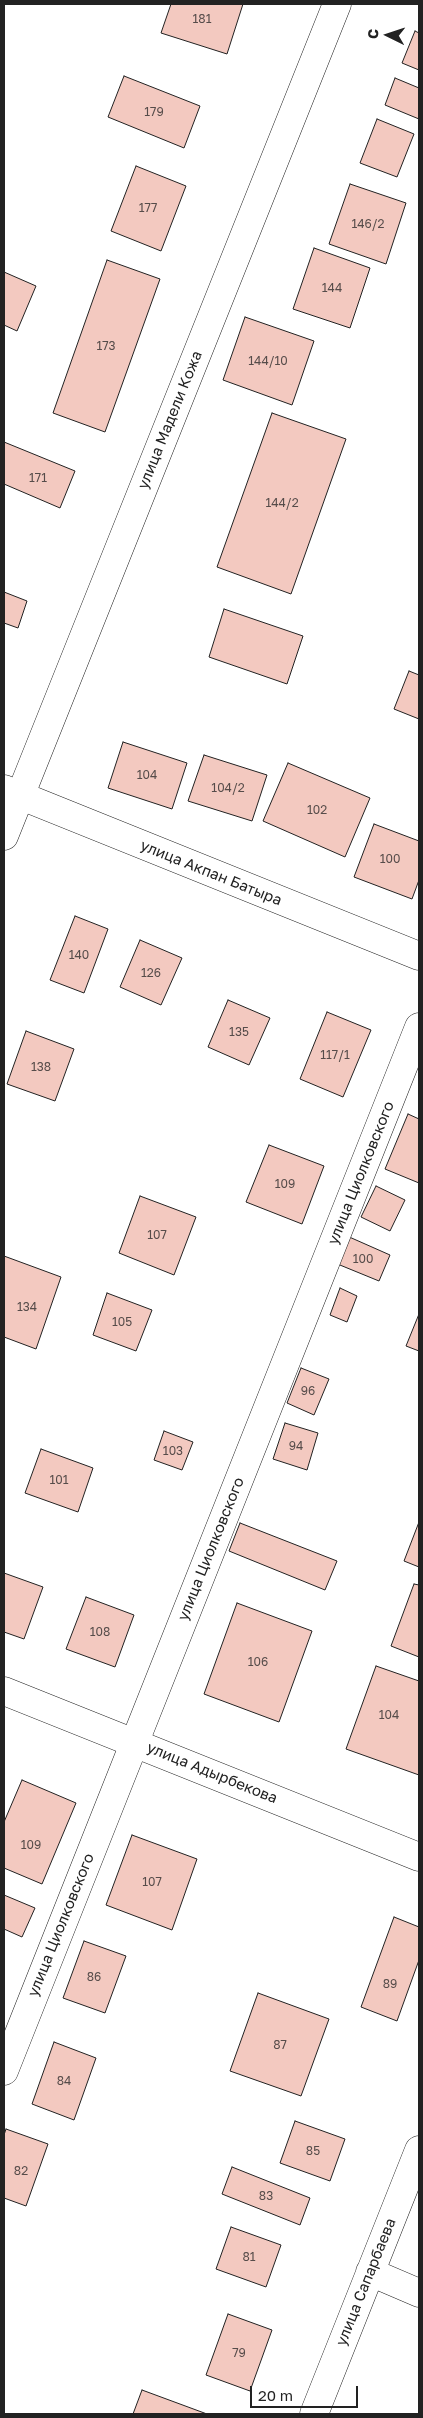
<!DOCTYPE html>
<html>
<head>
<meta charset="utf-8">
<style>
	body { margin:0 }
	#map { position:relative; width:423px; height:2418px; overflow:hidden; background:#fff; font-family:"Golos Text",sans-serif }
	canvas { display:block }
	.frame { position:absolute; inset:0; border:5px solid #222; pointer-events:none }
	.north { position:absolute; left:363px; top:10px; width:50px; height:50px; -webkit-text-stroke:4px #fff; paint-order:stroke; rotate:274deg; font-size:14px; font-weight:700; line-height:20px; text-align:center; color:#222 }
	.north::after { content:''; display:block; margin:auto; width:18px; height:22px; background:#222; clip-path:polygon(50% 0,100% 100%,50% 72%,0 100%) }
	.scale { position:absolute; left:250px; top:2386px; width:108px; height:22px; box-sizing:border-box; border:2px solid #222; border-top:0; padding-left:6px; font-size:15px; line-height:18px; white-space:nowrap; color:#222; -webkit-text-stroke:4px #fff; paint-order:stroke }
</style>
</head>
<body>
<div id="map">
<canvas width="423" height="2418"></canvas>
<div class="frame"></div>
<div class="north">С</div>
<div class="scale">20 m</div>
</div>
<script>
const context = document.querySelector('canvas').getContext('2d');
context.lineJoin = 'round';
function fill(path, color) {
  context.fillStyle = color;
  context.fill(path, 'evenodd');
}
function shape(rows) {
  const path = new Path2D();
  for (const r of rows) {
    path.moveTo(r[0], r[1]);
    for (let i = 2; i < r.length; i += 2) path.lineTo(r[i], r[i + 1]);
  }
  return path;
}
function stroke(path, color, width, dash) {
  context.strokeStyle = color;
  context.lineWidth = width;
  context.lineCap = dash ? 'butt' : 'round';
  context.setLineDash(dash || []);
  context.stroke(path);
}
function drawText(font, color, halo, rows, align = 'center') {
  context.font = font + ' "Golos Text",sans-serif';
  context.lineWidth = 4;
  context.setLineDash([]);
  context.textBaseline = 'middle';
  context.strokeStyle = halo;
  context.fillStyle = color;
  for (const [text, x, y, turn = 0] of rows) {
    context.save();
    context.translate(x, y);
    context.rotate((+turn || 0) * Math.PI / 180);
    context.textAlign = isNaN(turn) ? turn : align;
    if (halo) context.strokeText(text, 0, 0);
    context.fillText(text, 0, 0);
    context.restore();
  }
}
const building = shape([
	[171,4,243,4,227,54,161,33,171,4],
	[415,31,419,33,419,70,402,63,415,31],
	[124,76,200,106,184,148,108,117,124,76],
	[395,78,419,88,419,119,385,105,395,78],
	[377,119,414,134,397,177,360,163,377,119],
	[136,166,186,186,161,251,111,231,136,166],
	[350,184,406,203,386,264,329,244,350,184],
	[314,248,370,268,350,328,293,309,314,248],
	[107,260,160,279,105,432,53,413,107,260],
	[4,272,36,286,17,331,4,325,4,272],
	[245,317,314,341,292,405,223,380,245,317],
	[272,413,346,439,291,594,217,567,272,413],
	[4,442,75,471,60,508,4,484,4,442],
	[4,592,27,601,18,628,4,623,4,592],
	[224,609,303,636,287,684,209,657,224,609],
	[409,671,419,675,419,719,394,709,409,671],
	[123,742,187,763,172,809,108,788,123,742],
	[204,755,267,775,252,821,188,801,204,755],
	[288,763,370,798,345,857,263,821,288,763],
	[374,824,419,841,419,880,412,899,354,877,374,824],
	[75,916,108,929,84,993,50,980,75,916],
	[140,940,182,958,161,1005,120,987,140,940],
	[228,1000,270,1018,249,1065,208,1047,228,1000],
	[327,1012,371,1030,343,1097,300,1079,327,1012],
	[26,1031,74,1049,55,1101,7,1084,26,1031],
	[408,1114,419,1119,419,1183,385,1169,408,1114],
	[269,1145,324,1166,302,1224,246,1202,269,1145],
	[376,1186,405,1200,390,1231,361,1217,376,1186],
	[140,1196,196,1217,174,1275,119,1253,140,1196],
	[347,1236,390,1255,379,1281,335,1263,347,1236],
	[4,1256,61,1277,36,1349,4,1337,4,1256],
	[340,1288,357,1296,347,1322,330,1315,340,1288],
	[107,1293,152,1310,136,1351,93,1335,107,1293],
	[419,1314,419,1351,406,1346,419,1314],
	[301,1368,329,1379,314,1415,287,1403,301,1368],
	[285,1423,318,1433,307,1470,273,1459,285,1423],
	[164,1431,193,1442,182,1470,154,1460,164,1431],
	[41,1449,93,1468,78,1512,25,1493,41,1449],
	[419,1522,419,1567,404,1561,419,1522],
	[240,1523,337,1561,325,1590,229,1551,240,1523],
	[4,1573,43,1587,24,1639,4,1632,4,1573],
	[414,1584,419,1585,419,1657,391,1646,414,1584],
	[86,1597,134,1615,115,1667,66,1649,86,1597],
	[237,1603,312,1631,279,1722,204,1694,237,1603],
	[376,1666,419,1681,419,1775,346,1749,376,1666],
	[22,1780,76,1803,42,1884,4,1868,4,1822,22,1780],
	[132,1835,197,1859,172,1930,106,1905,132,1835],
	[4,1895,35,1908,22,1937,4,1929,4,1895],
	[394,1917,419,1927,419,1960,397,2021,361,2007,394,1917],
	[84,1941,126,1956,105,2013,63,1998,84,1941],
	[258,1993,329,2019,301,2096,230,2071,258,1993],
	[54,2042,96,2058,74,2120,32,2104,54,2042],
	[295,2121,345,2139,330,2181,280,2163,295,2121],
	[6,2129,48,2144,26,2206,4,2198,4,2135,6,2129],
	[232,2167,310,2198,300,2225,222,2194,232,2167],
	[231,2227,281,2245,266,2287,216,2269,231,2227],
	[228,2314,272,2330,250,2391,206,2375,228,2314],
	[142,2390,207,2414,133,2414,142,2390]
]);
const street = shape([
	[4,789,419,956],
	[4,2071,419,1027],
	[370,2272,419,2293],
	[314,2414,419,2150]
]);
const secondary = shape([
	[4,836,337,4],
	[4,1691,419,1857]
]);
const numberNames = [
	["181",202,19],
	["179",154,112],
	["177",148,208],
	["146/2",368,224],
	["144",332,288],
	["173",106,346],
	["144/10",268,361],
	["171",38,478],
	["144/2",282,503],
	["104",147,775],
	["104/2",228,788],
	["102",317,810],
	["100",390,859],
	["140",79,955],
	["126",151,973],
	["135",239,1032],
	["117/1",335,1055],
	["138",41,1067],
	["109",285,1184],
	["107",157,1235],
	["100",363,1259],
	["134",27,1307],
	["105",122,1322],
	["96",308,1391],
	["94",296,1446],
	["103",173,1451],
	["101",59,1480],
	["108",100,1632],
	["106",258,1662],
	["104",389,1715],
	["109",31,1845],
	["107",152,1882],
	["86",94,1977],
	["89",390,1984],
	["87",280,2045],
	["84",64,2081],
	["85",313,2151],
	["82",21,2171],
	["83",266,2196],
	["81",249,2257],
	["79",239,2353]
];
const streetNames = [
	["улица Мадели Кожа",170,420,-68],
	["улица Акпан Батыра",211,873,22],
	["улица Циолковского",361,1173,-68],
	["улица Циолковского",211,1549,-68],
	["улица Адырбекова",212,1773,22],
	["улица Циолковского",61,1925,-68],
	["улица Сапарбаева",366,2282,-68]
];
fill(building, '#f3c9c0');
stroke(building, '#222', 1);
stroke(street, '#222', 29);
stroke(secondary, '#222', 29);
stroke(street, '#fff', 28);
stroke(secondary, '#fff', 28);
drawText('12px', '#564c4a', null, numberNames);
drawText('15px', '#222', '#fff', streetNames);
</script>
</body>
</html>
